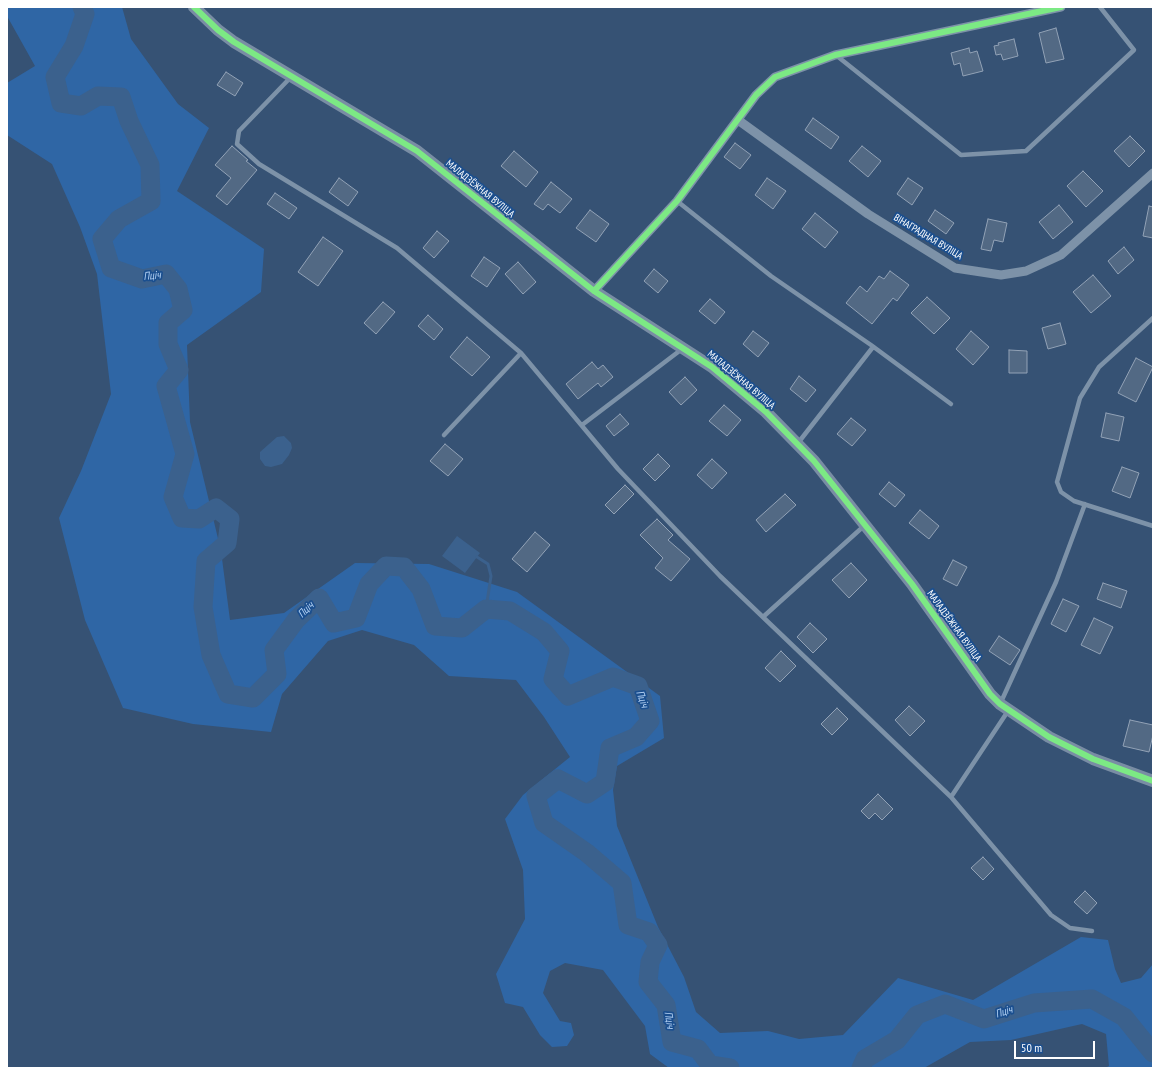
<!DOCTYPE html>
<html>
<head>
<meta charset="utf-8">
<style>
	body { margin:0 }
	#map { position:relative; width:1160px; height:1075px; overflow:hidden; background:#365274; font-family:"PT Sans Narrow",sans-serif }
	canvas { display:block }
	.frame { position:absolute; inset:0; border:8px solid #fff; pointer-events:none }
	.scale { position:absolute; left:1014px; top:1041px; width:81px; height:18px; box-sizing:border-box; border:2px solid #fff; border-top:0; padding-left:5px; font-size:12px; line-height:14px; white-space:nowrap; color:#fff; -webkit-text-stroke:3px #1b4f8f; paint-order:stroke }
</style>
</head>
<body>
<div id="map">
<canvas width="1160" height="1075"></canvas>
<div class="frame"></div>
<div class="scale">50 m</div>
</div>
<script>
const context = document.querySelector('canvas').getContext('2d');
context.lineJoin = 'round';
function fill(path, color) {
  context.fillStyle = color;
  context.fill(path, 'evenodd');
}
function shape(rows) {
  const path = new Path2D();
  for (const r of rows) {
    path.moveTo(r[0], r[1]);
    for (let i = 2; i < r.length; i += 2) path.lineTo(r[i], r[i + 1]);
  }
  return path;
}
function stroke(path, color, width, dash) {
  context.strokeStyle = color;
  context.lineWidth = width;
  context.lineCap = dash ? 'butt' : 'round';
  context.setLineDash(dash || []);
  context.stroke(path);
}
function drawText(font, color, halo, rows, align = 'center') {
  context.font = font + ' "PT Sans Narrow",sans-serif';
  context.lineWidth = 3.5;
  context.setLineDash([]);
  context.textBaseline = 'middle';
  context.strokeStyle = halo;
  context.fillStyle = color;
  for (const [text, x, y, turn = 0] of rows) {
    context.save();
    context.translate(x, y);
    context.rotate((+turn || 0) * Math.PI / 180);
    context.textAlign = isNaN(turn) ? turn : align;
    if (halo) context.strokeText(text, 0, 0);
    context.fillText(text, 0, 0);
    context.restore();
  }
}
const green = shape([
	[7,7,122,7,131,39,178,104,209,128,177,191,264,249,261,292,187,345,190,422,221,551,230,620,284,613,355,563,429,564,517,592,660,696,664,738,617,766,613,790,617,826,658,927,684,977,696,1012,720,1033,768,1031,799,1039,843,1035,898,978,973,1000,1081,937,1108,940,1115,969,1121,983,1141,978,1153,964,1153,1068,1105,1068,1109,1066,1106,1034,1082,1024,1011,1040,970,1042,924,1068,669,1068,650,1054,645,1026,603,970,565,963,550,971,543,993,560,1021,571,1023,574,1035,567,1046,552,1047,540,1035,523,1007,505,1003,496,974,525,919,523,870,505,819,523,795,570,757,544,717,516,680,449,676,414,645,362,630,328,641,282,694,271,732,193,724,123,708,85,620,59,518,81,471,111,394,97,274,80,227,52,164,7,135,7,83,35,66,7,16]
]);
const water = shape([
	[284,436,291,443,292,448,289,455,282,464,271,467,265,466,260,459,260,452,277,437],
	[457,536,480,553,465,573,442,556]
]);
const stream = shape([
	[477,557,488,564,491,576,486,609]
]);
const river = shape([
	[82,7,85,14,74,46,55,77,61,103,81,106,98,96,121,97,129,121,150,165,151,201,119,219,102,239,111,268,142,279,166,274,178,289,183,310,168,323,168,344,179,370,166,386,185,454,173,497,182,518,199,519,216,508,230,519,227,543,206,561,203,607,211,655,228,694,253,698,277,674,274,650,296,620,319,598,334,623,356,618,369,584,386,566,404,567,421,589,435,626,462,628,486,609,510,611,544,632,560,651,553,679,568,696,613,677,638,686,650,721,636,737,610,748,605,782,587,794,558,779,536,796,544,823,587,853,622,883,628,925,649,932,658,945,650,962,648,982,666,1005,672,1042,698,1049,710,1065,730,1068],
	[861,1068,865,1059,897,1040,917,1015,945,1004,984,1019,1034,1003,1092,999,1124,1017,1153,1053]
]);
const building = shape([
	[1056,28,1064,59,1046,63,1039,33,1056,28],
	[1014,39,1018,56,1003,60,1001,54,996,55,994,46,999,45,998,43,1014,39],
	[969,48,970,53,977,51,983,71,963,76,960,63,954,65,951,53,969,48],
	[226,72,243,83,235,96,217,85,226,72],
	[813,118,839,137,831,149,805,130,813,118],
	[1130,136,1145,151,1129,167,1114,151,1130,136],
	[735,143,751,155,740,169,724,157,735,143],
	[232,146,248,160,246,161,257,170,227,205,216,196,231,178,215,165,232,146],
	[862,146,881,161,868,177,849,161,862,146],
	[514,151,538,172,526,187,501,166,514,151],
	[1083,171,1103,191,1086,207,1067,186,1083,171],
	[339,178,358,192,348,206,329,192,339,178],
	[767,178,786,191,773,209,755,195,767,178],
	[908,178,923,188,912,205,897,194,908,178],
	[551,182,572,199,560,213,548,204,543,210,534,204,551,182],
	[275,193,297,208,289,219,267,204,275,193],
	[1059,205,1073,222,1053,239,1039,222,1059,205],
	[1149,206,1153,207,1153,238,1143,236,1149,206],
	[590,210,609,224,596,242,576,228,590,210],
	[935,210,954,223,946,234,928,221,935,210],
	[815,213,838,232,825,248,802,229,815,213],
	[988,219,1007,223,1003,242,994,240,991,251,981,249,988,219],
	[437,231,449,241,434,258,423,248,437,231],
	[323,237,343,251,318,286,298,272,323,237],
	[1124,247,1134,260,1118,274,1108,261,1124,247],
	[484,257,500,268,487,287,471,276,484,257],
	[518,262,536,282,523,294,505,274,518,262],
	[654,269,668,281,658,293,644,281,654,269],
	[890,271,909,285,897,301,893,298,872,324,846,303,860,286,867,292,879,276,884,279,890,271],
	[1093,275,1111,296,1091,313,1073,292,1093,275],
	[927,297,950,318,934,334,911,313,927,297],
	[710,299,725,312,715,324,699,311,710,299],
	[383,302,395,312,376,334,364,323,383,302],
	[428,315,443,329,434,340,418,326,428,315],
	[1060,323,1066,344,1048,349,1042,328,1060,323],
	[753,331,769,343,758,357,743,344,753,331],
	[971,331,989,347,973,365,956,349,971,331],
	[467,337,490,357,472,376,450,357,467,337],
	[1009,350,1027,351,1027,373,1009,373,1009,350],
	[1136,358,1153,367,1136,402,1118,393,1136,358],
	[592,362,598,369,603,365,613,377,601,387,598,383,578,399,566,384,592,362],
	[799,376,816,390,806,402,790,389,799,376],
	[685,377,697,390,681,405,669,392,685,377],
	[724,405,741,420,727,436,709,421,724,405],
	[1106,413,1124,417,1119,441,1101,437,1106,413],
	[620,414,629,424,614,436,606,426,620,414],
	[851,418,866,430,852,446,837,434,851,418],
	[445,444,463,459,448,476,430,461,445,444],
	[658,454,670,466,655,481,643,469,658,454],
	[712,459,727,473,712,489,697,475,712,459],
	[1122,467,1139,473,1130,498,1112,491,1122,467],
	[889,482,905,495,895,507,879,494,889,482],
	[625,485,634,494,614,514,605,505,625,485],
	[785,494,796,505,766,532,756,520,785,494],
	[920,510,939,526,929,539,909,523,920,510],
	[657,519,673,535,668,540,690,559,671,581,655,568,663,558,640,535,657,519],
	[535,532,550,545,527,572,512,559,535,532],
	[953,560,967,567,957,586,943,579,953,560],
	[851,563,867,580,849,598,832,580,851,563],
	[1103,583,1127,591,1121,608,1097,599,1103,583],
	[1063,599,1079,606,1066,632,1051,624,1063,599],
	[1094,618,1113,627,1100,654,1081,645,1094,618],
	[810,623,827,639,813,653,797,637,810,623],
	[999,636,1020,650,1010,665,989,651,999,636],
	[781,651,796,666,780,682,765,668,781,651],
	[909,706,925,721,910,736,895,720,909,706],
	[837,708,848,719,832,735,821,724,837,708],
	[1130,720,1153,725,1153,735,1149,752,1123,746,1130,720],
	[878,794,893,809,882,820,875,813,869,819,861,811,878,794],
	[983,857,994,869,983,880,971,868,983,857],
	[1085,891,1097,903,1087,914,1074,902,1085,891]
]);
const lane = shape([
	[837,56,961,155,1026,151,1134,50,1100,7],
	[291,77,239,131,237,144,259,164,397,248,521,353,618,469,720,576,951,797,1051,915,1070,928,1092,931],
	[677,201,771,276,871,345,951,404],
	[1153,318,1099,367,1080,398,1057,482,1061,492,1074,501,1153,526],
	[582,425,682,349],
	[444,435,521,353],
	[798,443,873,347],
	[763,617,865,525],
	[1001,702,1056,582,1085,504],
	[951,797,1008,711]
]);
const street = shape([
	[738,120,868,214,955,268,1001,275,1026,271,1061,255,1153,173],
	[594,291,677,201,756,95,775,77,835,55,1061,7]
]);
const secondary = shape([
	[194,7,218,30,234,42,417,151,594,291,712,367,766,412,814,461,912,584,990,694,1000,704,1049,737,1093,759,1153,781]
]);
const cycleway = shape([
	[194,7,218,30,234,42,417,151,594,291,712,367,766,412,814,461,912,584,990,694,1000,704,1049,737,1093,759,1153,781],
	[594,291,677,201,756,95,775,77,835,55,1061,7]
]);
const streetNames = [
	["МАЛАДЗЁЖНАЯ ВУЛІЦА",480,189,39],
	["ВІНАГРАДНАЯ ВУЛІЦА",928,237,31],
	["МАЛАДЗЁЖНАЯ ВУЛІЦА",741,380,40],
	["МАЛАДЗЁЖНАЯ ВУЛІЦА",954,626,54]
];
const waterNames = [
	["Пціч",152,276,-6],
	["Пціч",306,610,-44],
	["Пціч",642,699,70],
	["Пціч",1004,1012,-18],
	["Пціч",669,1020,81]
];
fill(green, '#2f66a5');
fill(water, '#3b618d');
stroke(stream, '#3b618d', 3);
stroke(river, '#3b618d', 19);
fill(building, '#526984');
stroke(building, '#92a2b6', 1);
stroke(lane, '#7d92a8', 4.5);
stroke(street, '#7d92a8', 9);
stroke(secondary, '#798da4', 12);
stroke(cycleway, '#7ce984', 6);
drawText('10px', '#fff', '#1b4f8f', streetNames);
drawText('italic 11px', '#b5d3f5', '#1b4f8f', waterNames);
</script>
</body>
</html>
